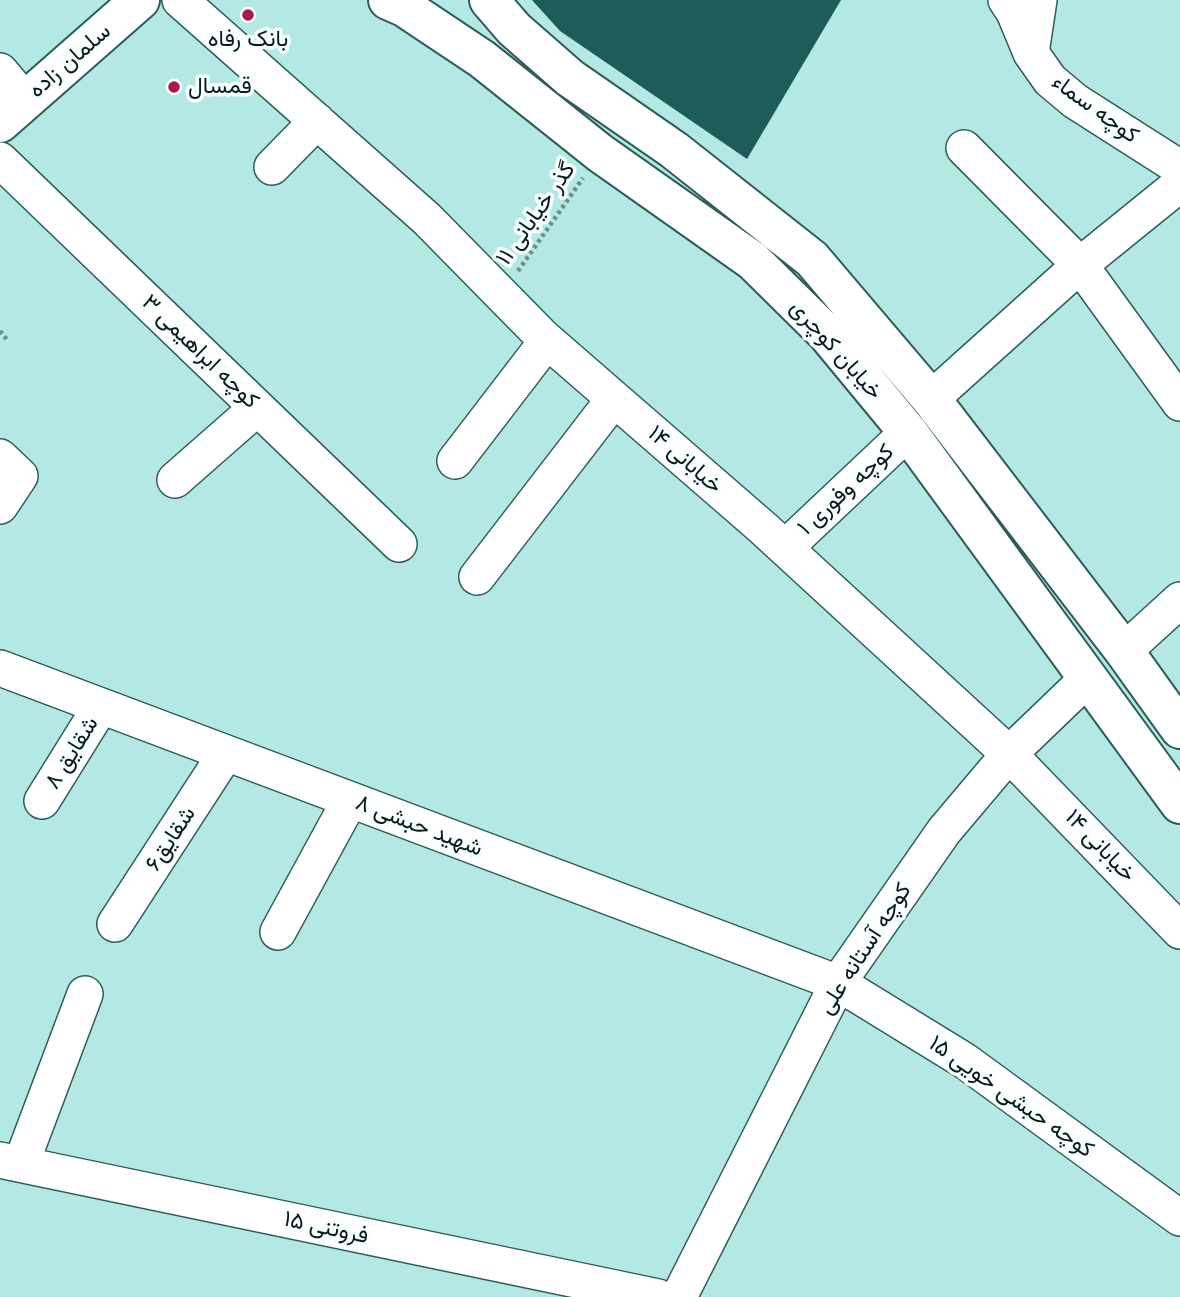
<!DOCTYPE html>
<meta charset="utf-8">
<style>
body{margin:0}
canvas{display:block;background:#b4e8e4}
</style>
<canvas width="1180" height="1297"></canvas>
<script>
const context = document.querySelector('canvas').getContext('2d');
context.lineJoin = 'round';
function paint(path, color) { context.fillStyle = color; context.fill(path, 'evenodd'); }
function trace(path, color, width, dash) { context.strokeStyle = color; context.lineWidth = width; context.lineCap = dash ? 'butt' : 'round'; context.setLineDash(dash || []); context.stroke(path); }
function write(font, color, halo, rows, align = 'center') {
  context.font = font + ' "Fira Sans",Vazirmatn,sans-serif'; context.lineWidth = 7; context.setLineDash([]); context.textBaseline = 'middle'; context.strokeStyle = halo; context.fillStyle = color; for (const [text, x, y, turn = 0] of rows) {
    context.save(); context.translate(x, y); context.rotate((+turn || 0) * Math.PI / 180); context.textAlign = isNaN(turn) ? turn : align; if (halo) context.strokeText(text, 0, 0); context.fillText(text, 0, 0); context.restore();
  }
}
const building = new Path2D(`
 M532 0H841L747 159 560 31Z`);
const path = new Path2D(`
 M518 271 583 178
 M0 331 8 341`);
const minor = new Path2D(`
 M180 0 427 219 543 337 763 528 1009 754 1180 931
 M1006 0 1014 12 1031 53 1050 80 1075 101 1180 168
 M1031 53 1039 0
 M0 71 25 101
 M964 148 1080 265 1180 403
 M0 160 399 544
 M272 167 317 121
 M931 399 1080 265 1180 184
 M0 457 20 476 0 506
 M455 461 547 341
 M175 480 257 408
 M785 548 908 432
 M477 577 614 399
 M1124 651 1180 600
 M0 668 838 983 965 1061 1180 1218
 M42 801 101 706
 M115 924 226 753
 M278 932 350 800
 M0 1160 658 1297
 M21 1164 85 994
 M679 1297 838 983 944 831 1009 754 1088 678`);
const major = new Path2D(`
 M388 0 404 7 482 59 600 153 753 261 827 334 908 432 1180 804
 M489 0 514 29 570 78 674 150 812 259 931 399 1124 651 1180 729
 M0 123 140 0`);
const markers = [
 [248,15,7,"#ac1948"],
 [174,87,7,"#ac1948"]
];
const poiNames = [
 ["بانک رفاه",248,40],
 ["قمسال",188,87,"left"]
];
const streetNames = [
 ["سلمان زاده",70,61,-41],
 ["کوچه سماء",1095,109,36],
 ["گذر خیابانی ۱۱",536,214,-55],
 ["خیابان کوچری",836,350,48],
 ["کوچه ابراهیمی ۳",200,352,44],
 ["خیابانی ۱۴",685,460,41],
 ["کوچه وفوری ۱",846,490,-43],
 ["شقایق ۸",72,753,-58],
 ["شهید حبشی ۸",419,826,21],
 ["شقایق۶",171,839,-57],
 ["خیابانی ۱۴",1100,846,46],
 ["کوچه آستانه علی",865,949,-57],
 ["کوچه حبشی خویی ۱۵",1011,1097,35],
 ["فروتنی ۱۵",326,1228,12]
];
paint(building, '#1e5c59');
trace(minor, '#2d5d5a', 38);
trace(major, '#2d5d5a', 42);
trace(path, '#69908d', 4.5, [3.5, 3.5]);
trace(minor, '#fff', 35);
trace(major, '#fff', 38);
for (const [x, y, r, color] of markers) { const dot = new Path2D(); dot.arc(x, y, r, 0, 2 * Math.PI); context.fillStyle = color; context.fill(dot); trace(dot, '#f9fefe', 2.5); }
write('23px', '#071b1a', '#f9fefe', poiNames);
write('23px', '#071b1a', '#f9fefe', streetNames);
</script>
